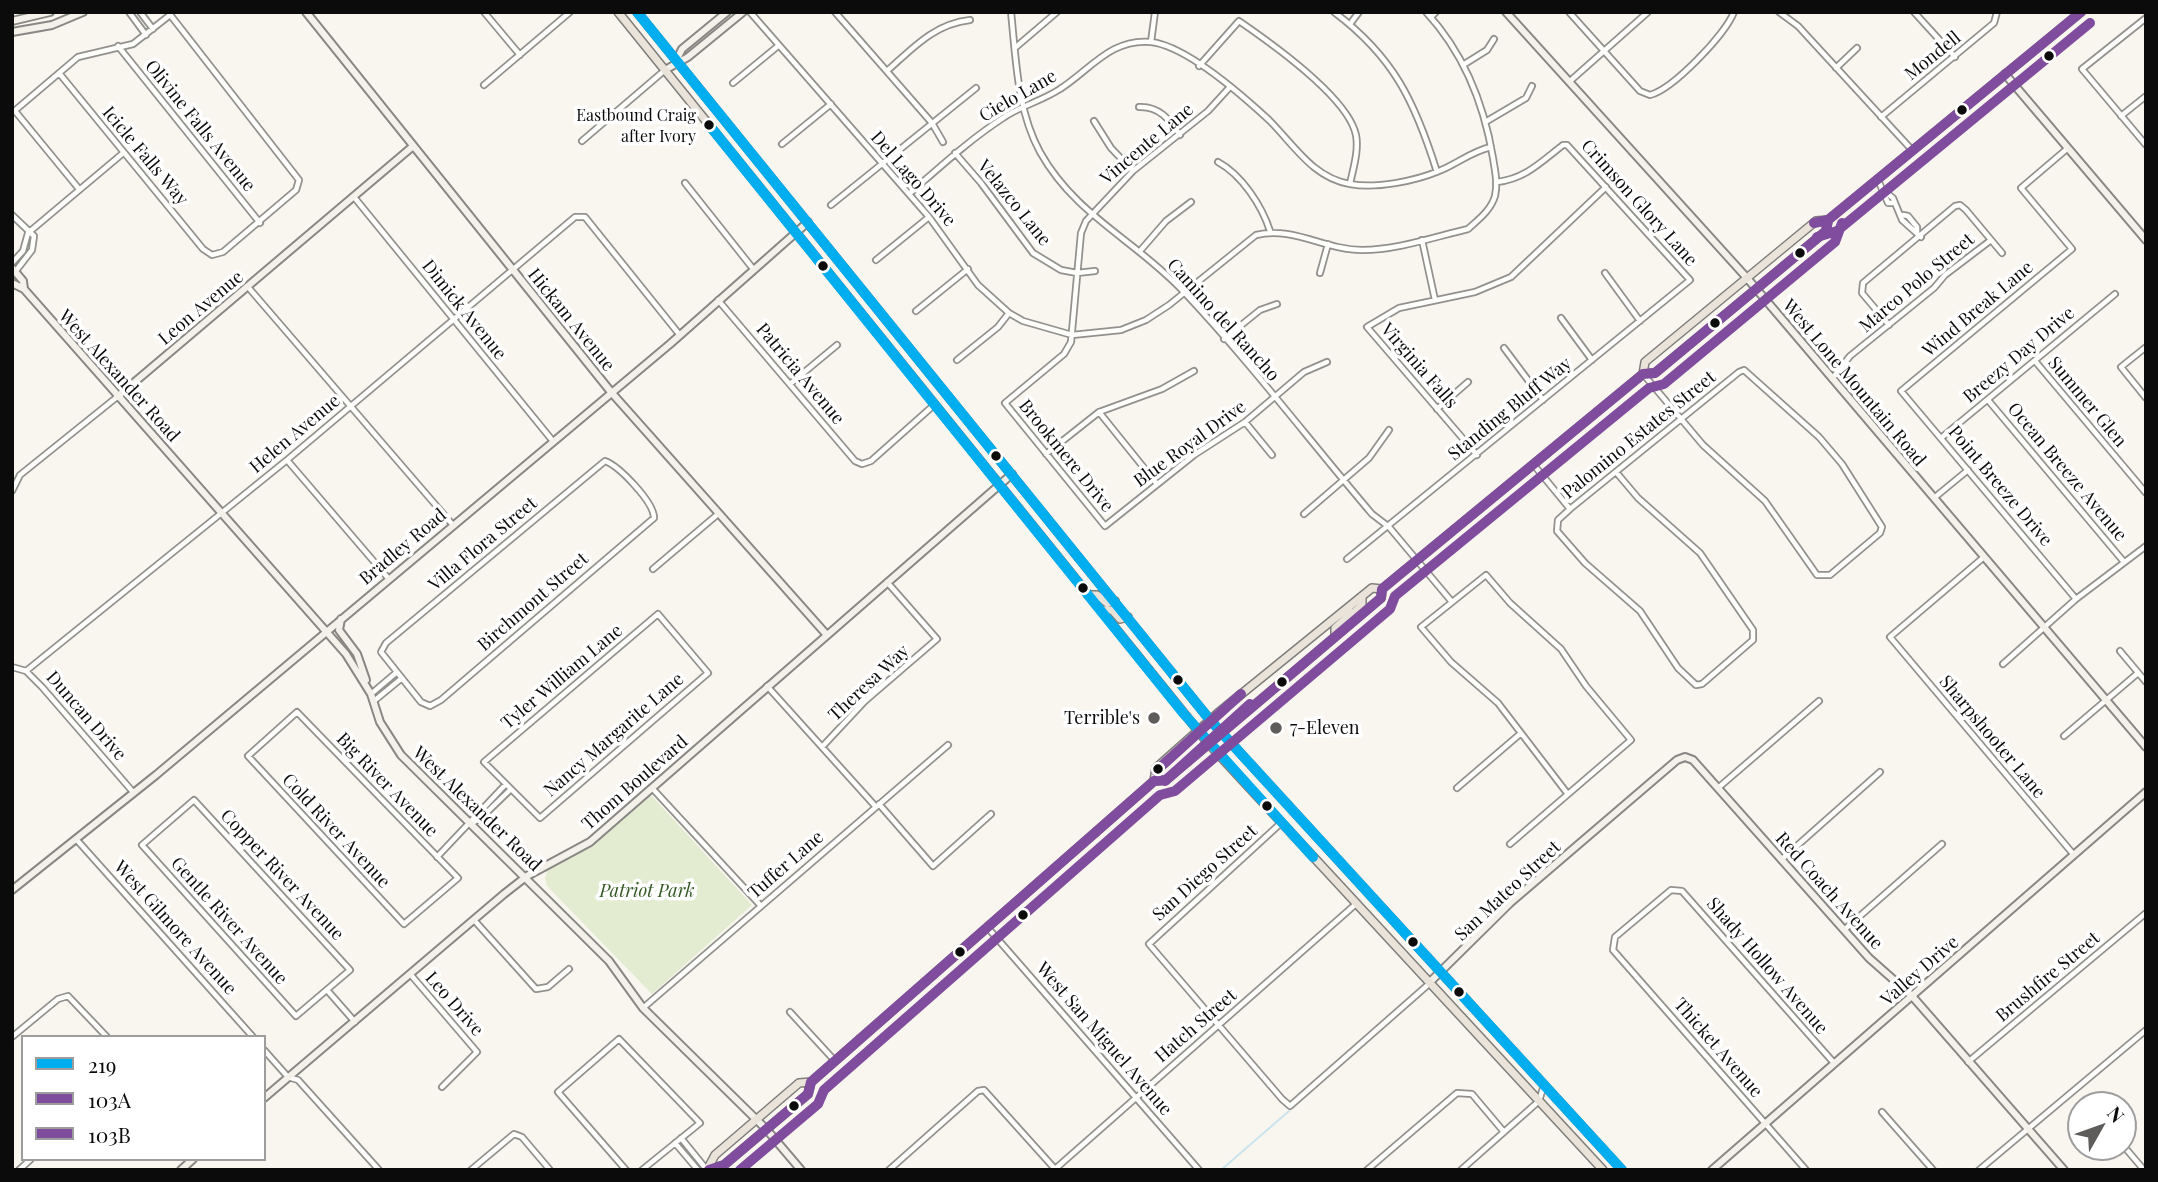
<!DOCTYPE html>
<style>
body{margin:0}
#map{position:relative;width:2158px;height:1182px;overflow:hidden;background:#f8f6ef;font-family:"Playfair Display",serif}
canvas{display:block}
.frame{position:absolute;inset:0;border:14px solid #0b0b0b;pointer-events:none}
.legend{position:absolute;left:21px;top:1035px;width:245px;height:126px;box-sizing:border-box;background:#fff;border:2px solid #9d9d9d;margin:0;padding:9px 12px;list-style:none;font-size:21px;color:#0b0b0b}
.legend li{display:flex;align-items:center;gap:14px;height:35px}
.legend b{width:35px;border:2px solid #9d9d9d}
.north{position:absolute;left:2067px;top:1091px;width:70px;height:70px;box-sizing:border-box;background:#fff;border:2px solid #9d9d9d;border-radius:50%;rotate:50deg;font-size:19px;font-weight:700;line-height:28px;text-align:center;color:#0b0b0b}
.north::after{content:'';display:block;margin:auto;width:24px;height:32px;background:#5e5d5b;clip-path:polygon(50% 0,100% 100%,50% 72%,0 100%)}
</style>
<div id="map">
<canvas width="2158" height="1182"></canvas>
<div class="frame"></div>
<ul class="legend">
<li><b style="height:9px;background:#00adef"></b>219</li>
<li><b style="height:9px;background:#804c9e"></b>103A</li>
<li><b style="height:9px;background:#804c9e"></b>103B</li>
</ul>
<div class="north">N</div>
</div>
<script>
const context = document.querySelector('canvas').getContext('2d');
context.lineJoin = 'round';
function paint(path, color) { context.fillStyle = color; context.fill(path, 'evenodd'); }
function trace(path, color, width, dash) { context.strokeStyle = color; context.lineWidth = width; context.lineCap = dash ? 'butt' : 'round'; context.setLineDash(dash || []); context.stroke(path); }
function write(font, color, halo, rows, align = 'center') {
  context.font = font + ' "Playfair Display",serif'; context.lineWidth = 7; context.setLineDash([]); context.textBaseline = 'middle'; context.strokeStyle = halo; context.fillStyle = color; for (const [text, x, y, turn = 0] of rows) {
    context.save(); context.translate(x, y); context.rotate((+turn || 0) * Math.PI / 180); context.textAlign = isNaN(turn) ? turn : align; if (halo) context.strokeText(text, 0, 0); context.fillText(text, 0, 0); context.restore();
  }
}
const green = new Path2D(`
 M650 794 752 905 652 994 547 886 545 878 548 869 593 844Z`);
const stream = new Path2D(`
 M1221 1170 1289 1111`);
const street = new Path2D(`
 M129 12 146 35
 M140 12 153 29
 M484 12 520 55
 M750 12 929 217 978 285 1009 313 1023 321 1072 335 1121 330 1146 320 1169 305 1256 235C1293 226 1325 250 1362 250 1397 250 1434 237 1468 229 1479 219 1491 210 1495 196 1498 183 1495 171 1493 158 1484 104 1464 53 1426 12
 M835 12 932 123 943 142
 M1011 12C1016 59 1017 110 1040 152 1075 215 1135 240 1183 291 1250 362 1309 440 1372 514L1389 527 1452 602
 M1334 12C1394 57 1415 102 1437 172
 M1569 12 1640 91 1650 95C1673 89 1725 35 1734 12
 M1779 12 1798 26 1912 150
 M1914 12 1955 57
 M1431 17 1436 12
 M2146 18 2082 69 2146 145
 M1350 24 1359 12
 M1151 42 1155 12
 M118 46 260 223
 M1016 47 1057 12
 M1463 65 1487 50 1494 39
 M1199 66 1239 21C1271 43 1348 97 1356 135 1359 151 1353 169 1350 184
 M1836 68 1857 48
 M887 71C913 48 934 24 970 20
 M59 73 203 249 212 255 223 252 296 190 299 180 168 12
 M1569 82 1648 12
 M733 83 778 46
 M484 85 570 12
 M1229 88 1208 111 1133 171 1086 221 1081 233 1071 342 1064 354 1005 403 1105 526 1194 455 1245 422 1304 372 1327 362
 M1139 107C1159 106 1169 119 1180 135
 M15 111 79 189
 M12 113 78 57 133 44 170 15
 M2121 116 2146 96
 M1881 117 1994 23 1997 12
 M1094 121 1111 148 1133 171
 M1487 121 1526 98 1532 86
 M582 141 665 70
 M782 144 831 104
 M2068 148 2021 188 2072 249 1901 391 2076 599
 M955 153 981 183 1033 253 1061 270 1077 273 1095 271
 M1218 162C1242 175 1262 206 1270 231
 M1878 180 1888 203H1893
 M685 183 754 270
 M1883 190 1893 198 1902 220 1921 237
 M909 194C939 168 969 140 1003 118 1020 106 1042 101 1060 89 1090 70 1111 38 1151 42 1186 46 1243 96 1269 120 1294 145 1313 178 1350 184 1376 189 1415 181 1439 171 1457 164 1472 151 1491 147
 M354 197 552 440
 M831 205 976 88
 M12 215 34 236 32 250 15 272
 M1903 215 1908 216 1917 227V232
 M1422 240 1435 300
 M1140 251 1166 221 1191 202
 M876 260 929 217
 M12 263 23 251 28 233 122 154
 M1320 273 1328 244
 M1605 273 1640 321
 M248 287 452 524
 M718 300 855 461 862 464 871 461 934 405
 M916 311 968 269
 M1561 318 1592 360
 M1889 325 1862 293 1863 283 1955 206 1960 205 1966 210 2002 253
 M1224 339 1260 310 1277 304
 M2146 347 2121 367 2146 398
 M1504 348 1543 400
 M957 360 998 327 1009 313
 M2035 361 2146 493
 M1832 379 1850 356 1934 288 1945 275 1991 240
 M790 384 837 345
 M1988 400 2124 562
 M1437 409 1468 382
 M1099 412 1157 484
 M1245 422 1272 455
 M1941 438 2115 294
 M1046 454 1099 412 1162 389 1194 371
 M1477 455 1367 327 1399 308 1475 292 1511 277 1606 187
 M287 460 388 578
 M605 461C619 466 654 502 654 518L441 700 430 706 421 702 381 652 386 643Z
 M1533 464 1570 509
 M1616 472 1638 498 1700 553 1753 630V640L1702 684 1696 685 1678 668 1640 611 1585 563 1557 531 1558 520 1570 509 1739 372 1744 370 1819 437 1842 464 1882 527 1880 533 1830 575H1817L1765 501 1703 445 1644 375
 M12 491 20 475 117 397
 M1934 498 1968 470
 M1304 514 1369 458 1389 430
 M1984 557 1890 637 2074 855
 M1347 559 1690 280 1567 145H1563C1541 162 1525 179 1497 182
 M653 569 718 514
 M658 614 708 673 540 818 484 762Z
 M2120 651 2146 682
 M2003 664 2076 599 2146 546
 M12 667 26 671 42 687 133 792
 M26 671 287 460 575 217H585L679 334
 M767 686 876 807
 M371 694 397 672
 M374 701 402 678
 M297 712 458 878 404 924 248 756Z
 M2064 736 2138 673
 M822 747 865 701 937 639 887 582
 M652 788 761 906
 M1457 788 1520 734
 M1718 788 1819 701
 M194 800 350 970 296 1016 142 845Z
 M879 804 933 866 991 814
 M472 823 481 818 511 789
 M1281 823 1149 944 1282 1099 1290 1106 1430 983
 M76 839 253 1037
 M1510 844 1631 740 1586 686 1561 649 1510 603 1486 575 1421 627 1451 662 1498 703 1567 793
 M437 857 506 784
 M1781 860 1880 772
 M474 920 536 989 548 987 569 969
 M988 928 1199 1170
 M1844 930 1942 844
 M411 975 477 1052 442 1087
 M327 990 355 1022
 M643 1008 948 745
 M790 1012 835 1061
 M12 1037 58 999 68 996 107 1037
 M264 1050 288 1077 298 1080 379 1170
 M1968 1062 2146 913
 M1882 1112 1933 1170
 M681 1138 707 1170
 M675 1143 698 1170
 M2127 1150 2144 1170
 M19 1170 31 1159
 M471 1170 514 1134 522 1137 550 1170
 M626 1170 558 1092 619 1039 700 1123 642 1170
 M889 1170 978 1091 984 1090 1055 1169
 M1054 1170 1357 903
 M1367 1170 1457 1093 1472 1094 1504 1132
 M1461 1170 1539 1101 1544 1085
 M1806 1170 1613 950 1615 937 1671 890 1682 891 1834 1063
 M1979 1170 2146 1030`);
const secondary = new Path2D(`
 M306 12 611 392 826 634
 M1506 12 1747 278 2146 747
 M12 21 50 12
 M12 32 52 25 83 12
 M676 61 682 49 727 12
 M665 70 688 57 743 12
 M2005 74 2146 240
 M12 268 23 281 24 289 346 654 371 694 380 722 401 755 609 961 643 1008 767 1130 801 1170
 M12 283 24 289
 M117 397 412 147
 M341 619 339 630 357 654 366 680
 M12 890 156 775 670 344 808 222
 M1430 982 1510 903 1677 760 1685 757 1693 760 1869 958 1912 996 2064 1170
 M264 1098 504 894 527 876 590 842 1012 474
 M181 1170 193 1159
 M1712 1170 2146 792`);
const primary = new Path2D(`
 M618 12 1208 743 1603 1170
 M637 12 1210 720 1622 1170
 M1643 374 1645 362 1816 221 1828 220 2081 12
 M1088 595H1097L1107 603 1115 601
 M1101 610H1112L1120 619 1128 617
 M1349 622 1352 614 1362 605V596
 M1335 636V628L1346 618 1349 607
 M1154 781 1156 768 1218 713 1372 588 1382 589
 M707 1170 715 1155 799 1083 811 1082
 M708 1170 724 1165 808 1094 811 1082 1154 781 1166 780 1381 598 1382 589 1643 374 1655 373 1826 231 1828 220`);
const bus1 = new Path2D(`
 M637 12 1210 720 1622 1170
 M709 125 1184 714 1313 857`);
const bus2 = new Path2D(`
 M1814 223 1828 220 2081 12
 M1156 771 1241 694
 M709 1170 724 1165 808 1094 811 1082 1154 781 1166 780 1381 598 1382 589 1643 374 1655 373 1826 231 1828 220`);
const bus3 = new Path2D(`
 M1817 237 1837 231 2090 23
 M1165 781 1250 704
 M740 1170 818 1104 824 1090 1160 795 1175 791 1390 609 1395 596 1649 388 1664 384 1835 242 1842 223`);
const markers = [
 [2049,56,6,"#0b0b0b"],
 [1962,110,6,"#0b0b0b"],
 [709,125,6,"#0b0b0b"],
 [1800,253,6,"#0b0b0b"],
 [823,266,6,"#0b0b0b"],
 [1715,323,6,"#0b0b0b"],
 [996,456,6,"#0b0b0b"],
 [1083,588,6,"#0b0b0b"],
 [1178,680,6,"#0b0b0b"],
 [1282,682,6,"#0b0b0b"],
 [1154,718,7,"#5e5d5b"],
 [1276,728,7,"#5e5d5b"],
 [1158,769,6,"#0b0b0b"],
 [1267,806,6,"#0b0b0b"],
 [1023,915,6,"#0b0b0b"],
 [1413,942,6,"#0b0b0b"],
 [960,952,6,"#0b0b0b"],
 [1459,992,6,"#0b0b0b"],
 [794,1106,6,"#0b0b0b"]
];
const busNames = [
 ["Eastbound Craig",696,116],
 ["after Ivory",696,137]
];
const streetNames = [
 ["Mondell",1933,56,-39],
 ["Cielo Lane",1018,96,-30],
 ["Olivine Falls Avenue",200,126,51],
 ["Vincente Lane",1147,144,-40],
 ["Icicle Falls Way",145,156,50],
 ["Del Lago Drive",913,179,49],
 ["Velazco Lane",1014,203,51],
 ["Crimson Glory Lane",1639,203,48],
 ["Marco Polo Street",1917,283,-40],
 ["Leon Avenue",201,308,-40],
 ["Wind Break Lane",1978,309,-40],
 ["Dimick Avenue",464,310,51],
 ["Hickam Avenue",571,320,51],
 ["Camino del Rancho",1223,320,48],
 ["Breezy Day Drive",2019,355,-40],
 ["Virginia Falls",1419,366,49],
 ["Patricia Avenue",800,374,50],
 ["West Alexander Road",119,376,48],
 ["West Lone Mountain Road",1854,383,50],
 ["Summer Glen",2087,402,50],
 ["Standing Bluff Way",1510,409,-39],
 ["Helen Avenue",295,434,-40],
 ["Palomino Estates Street",1639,435,-39],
 ["Blue Royal Drive",1190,444,-36],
 ["Brookmere Drive",1066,456,51],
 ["Ocean Breeze Avenue",2067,472,50],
 ["Point Breeze Drive",2000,486,50],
 ["Villa Flora Street",483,544,-40],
 ["Bradley Road",403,547,-40],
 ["Birchmont Street",533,602,-41],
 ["Tyler William Lane",562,677,-40],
 ["Theresa Way",869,683,-43],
 ["Duncan Drive",86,716,49],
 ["Nancy Margarite Lane",614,735,-41],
 ["Sharpshooter Lane",1992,737,50],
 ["Thom Boulevard",635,783,-41],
 ["Big River Avenue",387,785,46],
 ["West Alexander Road",477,809,44],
 ["Cold River Avenue",336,831,47],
 ["Tuffer Lane",786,865,-41],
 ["San Diego Street",1205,873,-42],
 ["Copper River Avenue",282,875,47],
 ["San Mateo Street",1508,891,-43],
 ["Red Coach Avenue",1829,891,48],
 ["Gentle River Avenue",229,921,48],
 ["West Gilmore Avenue",175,928,48],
 ["Shady Hollow Avenue",1767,966,49],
 ["Valley Drive",1920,971,-41],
 ["Brushfire Street",2048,977,-40],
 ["Leo Drive",454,1004,49],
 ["Hatch Street",1196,1026,-41],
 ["West San Miguel Avenue",1104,1039,49],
 ["Thicket Avenue",1718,1048,49]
];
const poiNames = [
 ["Terrible's",1140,718],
 ["7-Eleven",1290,728,"left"]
];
const parkNames = [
 ["Patriot Park",647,891]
];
paint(green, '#e3ebd1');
trace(stream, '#cae4ee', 2);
trace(street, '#92918e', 8);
trace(secondary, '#888784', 10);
trace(primary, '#7f7e7b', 10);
trace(street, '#fefefd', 4.5);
trace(secondary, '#f3f1e9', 6);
trace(primary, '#e9e3d9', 7);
trace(bus1, '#00adef', 10);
trace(bus2, '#804c9e', 10);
trace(bus3, '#804c9e', 10);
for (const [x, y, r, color] of markers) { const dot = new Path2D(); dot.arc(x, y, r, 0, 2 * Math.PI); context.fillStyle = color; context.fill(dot); trace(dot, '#fff', 2.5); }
write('16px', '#0b0b0b', '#fff', busNames, 'right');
write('18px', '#0b0b0b', '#fff', streetNames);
write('18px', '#0b0b0b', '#fff', poiNames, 'right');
write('italic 18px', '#345924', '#fff', parkNames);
</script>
